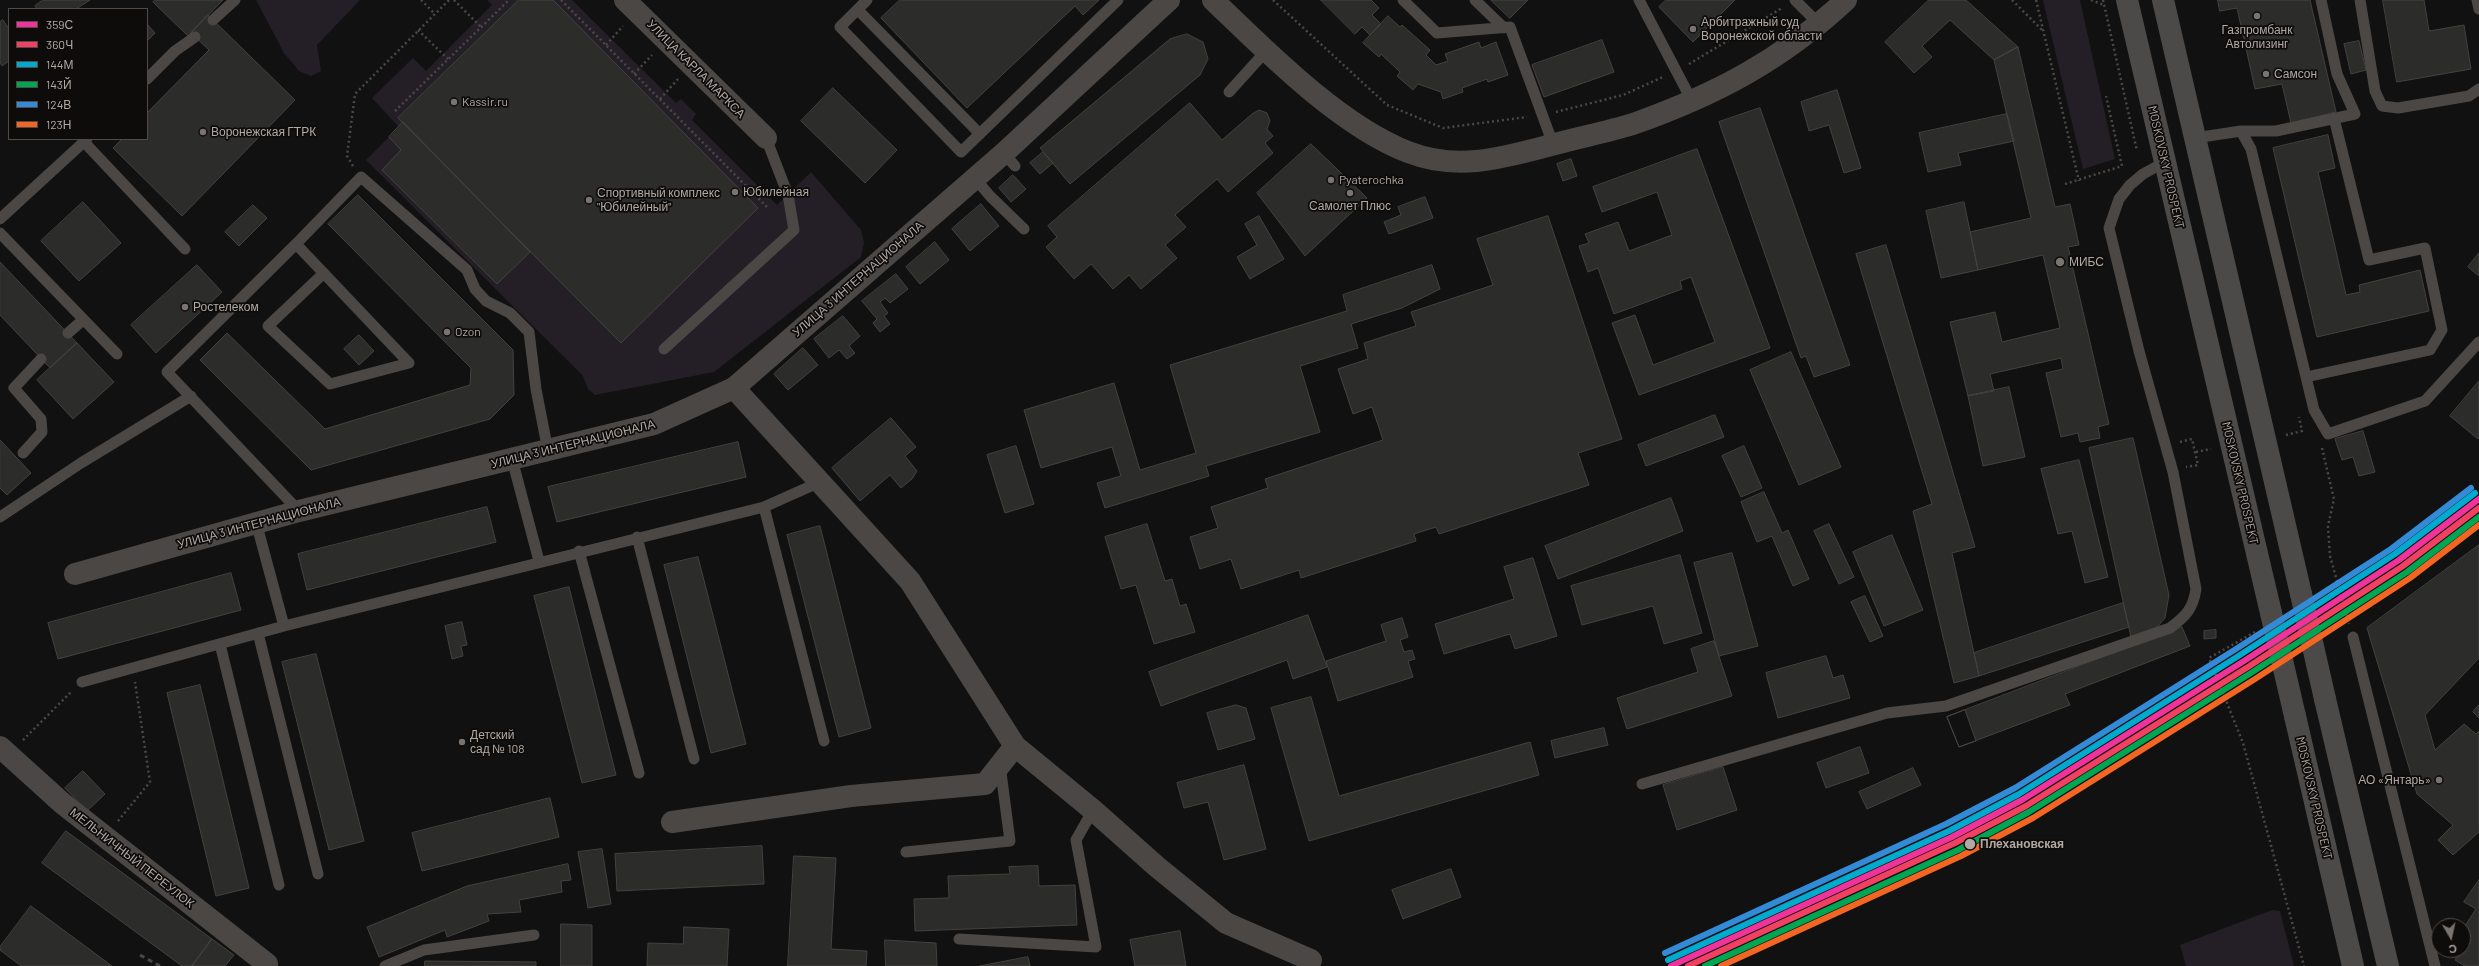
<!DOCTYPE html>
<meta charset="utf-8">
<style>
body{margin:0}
#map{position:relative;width:2479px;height:966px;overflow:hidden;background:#111;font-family:Barlow,sans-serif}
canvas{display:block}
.legend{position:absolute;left:8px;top:8px;width:140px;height:132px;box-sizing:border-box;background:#0d0c0b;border:1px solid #4f4b48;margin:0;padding:5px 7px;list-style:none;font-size:12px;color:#b1a9a3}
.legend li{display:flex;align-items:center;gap:8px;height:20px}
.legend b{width:20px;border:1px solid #4f4b48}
.north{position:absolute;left:2431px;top:918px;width:40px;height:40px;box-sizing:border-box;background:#0d0c0b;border:1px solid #4f4b48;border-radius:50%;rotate:171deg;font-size:11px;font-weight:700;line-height:16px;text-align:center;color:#b1a9a3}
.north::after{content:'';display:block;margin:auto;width:14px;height:18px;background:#797470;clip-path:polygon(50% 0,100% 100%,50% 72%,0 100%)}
</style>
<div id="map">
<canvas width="2479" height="966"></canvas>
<ul class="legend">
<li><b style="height:5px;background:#ef339a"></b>359С</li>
<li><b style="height:5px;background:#f24062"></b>360Ч</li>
<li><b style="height:5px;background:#00a9ce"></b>144М</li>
<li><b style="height:5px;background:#00a651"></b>143Й</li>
<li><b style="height:5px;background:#338bd7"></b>124В</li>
<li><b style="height:5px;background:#f26522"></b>123Н</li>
</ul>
<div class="north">С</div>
</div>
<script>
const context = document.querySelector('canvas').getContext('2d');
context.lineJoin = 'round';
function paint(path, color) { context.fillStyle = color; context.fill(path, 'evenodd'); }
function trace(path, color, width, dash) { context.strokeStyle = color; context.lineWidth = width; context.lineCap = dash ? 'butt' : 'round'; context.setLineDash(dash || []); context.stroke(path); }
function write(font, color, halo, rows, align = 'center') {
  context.font = font + ' Barlow,sans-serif'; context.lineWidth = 3.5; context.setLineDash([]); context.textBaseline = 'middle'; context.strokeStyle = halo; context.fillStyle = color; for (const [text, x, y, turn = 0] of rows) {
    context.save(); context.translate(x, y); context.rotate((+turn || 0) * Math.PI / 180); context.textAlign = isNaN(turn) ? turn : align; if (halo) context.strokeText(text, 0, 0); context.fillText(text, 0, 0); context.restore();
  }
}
const green = new Path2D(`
 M256 0H360L317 45 321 71 311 76 299 71 284 53Z
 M487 0H572L676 103 681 99 696 114 692 120 777 205 811 172 861 230 864 243 861 257 714 372 595 395 588 389 583 376 366 160 399 127 372 98 413 58 426 71 492 5Z
 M2043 0H2080L2115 159 2083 169Z
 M2272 910 2280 911 2294 966H2186L2180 945Z`);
const building = new Path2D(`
 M43 0H90L76 9H37L35 6Z
 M155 0H223L188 36 153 2Z
 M519 0H553L758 208 621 343 398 118Z
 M900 0H1099L1083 15 1075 6 967 108 881 18Z
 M1321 0H1371L1379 8 1372 15 1381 24 1370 35 1362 27 1355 34Z
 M1491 0H1528L1510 18Z
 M1666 0H1735L1693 42 1659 7Z
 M1929 0H1966L2018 47 1994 60 1950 20 1922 46 1932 57 1914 73 1885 42Z
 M2218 0H2310L2336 112 2291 123 2282 84 2255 89 2237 8 2220 11Z
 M2383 0H2424L2429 31 2464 25 2471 69 2397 82Z
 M208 15 295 100 182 216 113 148 122 139H147V113L209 50 191 33Z
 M1388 16 1400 27 1402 25 1430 50 1426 55 1436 65 1448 61 1445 54 1479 42 1481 48 1496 42 1508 75 1488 82 1487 79 1462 88 1463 92 1443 99 1441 92 1418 84 1413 90 1397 76 1400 72 1381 54 1379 57 1363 43Z
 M3 20 9 29V61L2 66 0 62V22Z
 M147 24 155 33 147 41Z
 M1187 34 1203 42 1208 59 1200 75 1070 184 1040 148 1170 39Z
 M1602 40 1614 72 1544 97 1532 65Z
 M2359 41 2366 70 2351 74 2344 44Z
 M2018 47 2055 207 2070 204 2079 245 2068 247 2109 424 2098 427 2100 438 2080 442 2078 433 2061 437 2046 373 2063 369 2061 358 1990 374 1994 391 1968 396 1950 322 1995 312 2002 342 2060 328 2043 255 1978 270 1970 232 2031 218 1994 60Z
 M833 88 897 150 865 183 801 121Z
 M1837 90 1861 168 1844 173 1829 125 1809 131 1801 102Z
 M1190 103 1222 140 1252 114 1259 110 1267 113 1270 121 1267 129 1273 136 1265 143 1273 153 1228 192 1217 179 1175 215 1186 227 1165 245 1177 258 1141 289 1129 275 1113 289 1091 264 1074 279 1046 247 1057 237 1048 226Z
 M1760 108 1850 365 1814 377 1806 356 1801 358 1719 122Z
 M2007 114 2014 141 1958 153 1961 165 1928 172 1919 133Z
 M403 122 530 252 497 284 382 170 401 150 389 137Z
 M2328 135 2335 168 2318 172 2346 295 2360 292 2359 285 2420 270 2429 311 2317 337 2273 148Z
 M1311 144 1367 198 1305 256 1257 193Z
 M1697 149 1770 348 1639 395 1612 323 1635 315 1653 365 1715 342 1691 277 1680 281 1682 289 1614 314 1598 268 1588 272 1579 246 1589 243 1585 234 1618 222 1629 251 1672 235 1657 192 1602 212 1593 187Z
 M1043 152 1053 163 1040 174 1030 163Z
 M1571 159 1577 176 1563 181 1557 164Z
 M1013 175 1026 189 1011 202 999 188Z
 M358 195 513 350 514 395 490 419 311 470 200 360 227 333 325 429 470 385 471 368 328 224Z
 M1425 197 1433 218 1389 234 1384 222 1401 215 1398 207Z
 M83 202 121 243 79 281 41 241Z
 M1964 202 1978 270 1941 278 1926 211Z
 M981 204 999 226 970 251 952 229Z
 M253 205 267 218 239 246 225 232Z
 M1259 216 1284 259 1250 279 1237 257 1257 245 1245 224Z
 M1548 216 1622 439 1578 453 1589 485 1439 534 1436 527 1414 534 1416 541 1301 578 1299 570 1241 589 1231 559 1200 569 1190 537 1218 528 1211 507 1268 488 1265 479 1383 440 1372 407 1353 414 1338 369 1368 359 1364 343 1416 326 1411 312 1493 285 1477 239Z
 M935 242 949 260 920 284 906 267Z
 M1886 245 1975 547 1952 553 1979 676 1954 683 1913 511 1932 504 1856 254Z
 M2479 253V276L2468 267Z
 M0 262 77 343 50 368 0 315Z
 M197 265 222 292 156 353 131 325Z
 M1432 265 1440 289 1402 308 1351 324 1358 348 1300 366 1320 432 1206 466 1209 476 1105 508 1097 483 1121 476 1112 447 1041 468 1024 410 1114 383 1140 470 1196 453 1170 365 1347 311 1343 295Z
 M896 274 908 289 890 303 885 298 880 302 888 313 884 316 890 324 880 332 873 323 877 319 862 301Z
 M843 316 860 336 849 346 855 353 847 359 839 350 829 358 814 339Z
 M359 335 374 351 359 365 344 349Z
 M77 343 114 382 73 419 37 380Z
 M803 348 818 365 788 390 774 374Z
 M1791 352 1841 467 1799 485 1750 370Z
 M2479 381V438L2478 439 2450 416Z
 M2009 387 2025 457 1983 466 1968 396Z
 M1715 415 1724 437 1646 466 1638 445Z
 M891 418 916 447 905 456 917 471 912 479 901 488 890 475 860 501 832 468Z
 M2363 431 2375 472 2359 476 2353 457 2342 460 2335 439Z
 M2133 438 2169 595 2165 618 2158 626 2145 634 2131 637 2089 448Z
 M0 440 31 473 7 495 0 488Z
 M738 442 746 477 557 522 548 487Z
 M1016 446 1034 504 1005 513 987 455Z
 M1744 446 1762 488 1741 497 1722 456Z
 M2079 460 2108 577 2085 583 2072 531 2058 534 2041 469Z
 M1764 492 1782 533 1788 530 1809 579 1793 586 1772 536 1757 542 1741 502Z
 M1671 498 1683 531 1558 579 1545 546Z
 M487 507 496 542 307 590 298 554Z
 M1147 524 1165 581 1172 579 1180 606 1186 604 1195 632 1154 644 1136 585 1121 589 1105 537Z
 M1829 524 1854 577 1839 584 1814 531Z
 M820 526 871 728 839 737 787 535Z
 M1892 535 1923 610 1884 626 1853 552Z
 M2479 545V658L2425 715 2435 750 2464 724 2476 734 2479 731V832L2453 855 2438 840 2453 825 2417 794 2367 628Z
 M1732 553 1758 646 1719 656 1694 563Z
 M1680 555 1702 633 1664 644 1653 606 1582 625 1571 586Z
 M698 557 746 744 711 753 664 565Z
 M1533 558 1557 636 1515 649 1510 634 1444 654 1435 624 1514 599 1504 567Z
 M231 573 241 610 58 659 48 623Z
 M569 587 616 775 582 783 534 596Z
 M1865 596 1883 636 1870 642 1851 602Z
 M2123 603 2129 627 1979 676 1974 653Z
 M1308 615 1327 667 1293 679 1287 660 1161 706 1149 672Z
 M1402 618 1408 637 1400 640 1404 652 1412 650 1415 659 1408 661 1413 677 1338 701 1326 661 1386 641 1381 625Z
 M462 622 467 645 461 646 463 656 452 659 445 626Z
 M2182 627 2190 646 2065 694 2070 705 1959 747 1947 717Z
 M2216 630V638L2204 639V631Z
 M1714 641 1732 696 1627 729 1617 698 1698 672 1691 649Z
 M316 654 364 841 329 850 282 662Z
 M1826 656 1833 678 1843 675 1850 698 1778 718 1766 673Z
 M200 685 249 888 216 896 167 693Z
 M1311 697 1339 796 1530 742 1539 775 1309 841 1271 708Z
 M1236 705 1246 708 1255 739 1218 750 1207 713Z
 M2479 705V718L2473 712Z
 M1965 710 1976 741 1959 747 1947 717Z
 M1604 728 1608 745 1555 758 1551 741Z
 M1860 747 1869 773 1826 788 1817 763Z
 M1244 765 1266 849 1224 860 1208 802 1184 808 1177 783Z
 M1723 767 1737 810 1677 830 1663 785Z
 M1913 768 1921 785 1867 809 1859 792Z
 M83 771 105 794 87 811 65 788Z
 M550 798 559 837 422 871 412 833Z
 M66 831 212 939 192 966H182L42 863Z
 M762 846 764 884 617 891 615 854Z
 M602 849 611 904 588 908 578 852Z
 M794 856 836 858 831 949 867 951 866 966H788Z
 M568 864 571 880 561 881 562 892 519 900 521 912 487 914 489 921 447 937 445 930 379 957 367 927 467 886Z
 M1038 866 1039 886 1075 885 1077 925 915 931 914 899 949 898 948 876 1010 874 1009 867Z
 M1451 869 1461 897 1403 919 1392 890Z
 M2479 880V966H2465L2455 960 2471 936 2463 929 2476 909 2464 902Z
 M31 906 112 966H21L0 950V947Z
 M561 924 592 925V966H561Z
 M684 927 729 929 727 966H647L648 943 683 944Z
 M1180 931 1186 966H1135L1130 940Z
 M212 939 234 955 225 966H192Z
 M885 940 936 943 937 966H886Z
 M1028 957 1030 966H980Z
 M425 961 536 962V966H425Z`);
const path = new Path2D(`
 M421 0 435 14
 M454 0 481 27
 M561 0 769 209
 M1273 0 1387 105 1443 128 1527 117
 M2012 0 2043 31
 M2036 0 2079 181
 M2091 0 2104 5
 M2103 0 2137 151
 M418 30 448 59
 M606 45 623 26
 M1689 64 1782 8
 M634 74 652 55
 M660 99 678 79
 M395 111 509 0
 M1556 112 1623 95 1663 77
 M353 166 347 156 355 94 449 0
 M2065 184 2122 166 2106 96
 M2286 435 2302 431 2299 417
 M2180 442 2192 439 2198 465 2186 467
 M2322 448 2334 499 2328 526 2330 556 2349 624
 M2196 452 2211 449
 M2322 594 2338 585
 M2255 632 2209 658 2243 743 2304 966
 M23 740 72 691
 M118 821 150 782 135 682`);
const service = new Path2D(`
 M867 0 840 27 961 152 1118 0
 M1403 0 1437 33 1510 27 1553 144
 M1475 0 1504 28
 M1639 0 1692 101
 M1795 0 1819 24
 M2360 0 2375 91 2382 106 2398 108 2469 96 2479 89
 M2477 0 2479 9
 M858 10 980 134
 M213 20 235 0
 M147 79 175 51 195 37
 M1229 92 1267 50
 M2241 131 2251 149 2314 410 2328 434 2425 401 2479 342
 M2195 138 2241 131H2276L2355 114 2337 74 2321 0
 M84 142 185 249
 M1004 153 1015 166
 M974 177 990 196 1024 229
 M0 219 87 139
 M0 233 117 354
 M296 244 361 177 467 270 475 289 486 301 510 313 529 332 536 389 548 451
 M68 333 83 320
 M664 349 794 230 788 195 766 138
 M2306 377 2430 350 2442 330 2425 248 2369 260 2334 118
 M23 453 42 432 41 419 14 388 41 359
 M512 459 539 561
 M764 507 824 741
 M299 511 167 372 296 244 409 363 330 384 268 326 324 273
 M0 517 81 463 191 396
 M256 522 284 626
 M637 537 694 759
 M579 551 639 773
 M258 633 318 874
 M2353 637 2435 966
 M220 644 279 885
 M82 682 284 626 764 507 820 482
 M1642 784 1887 713 1946 706 2170 628C2186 616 2193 609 2196 589L2173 472 2139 351 2109 228 2119 199 2130 185 2143 174 2165 162
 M906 852 1010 841 1000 765
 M959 939 1096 947 1076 840 1093 810
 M385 966 424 950 534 935`);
const minor = new Path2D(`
 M625 0 766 138
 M734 388 910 581 1015 746 1093 810 1156 866 1226 923 1311 960
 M75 574 299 511 654 424 734 388 1004 153 1169 0
 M0 747 62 803 267 964
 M672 822 851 796 985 784 1015 746`);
const tertiary = new Path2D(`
 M1213 0C1266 51 1340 126 1408 152 1459 172 1505 157 1555 144 1581 137 1607 132 1633 124 1715 95 1782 60 1846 0`);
const primary = new Path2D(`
 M2127 0 2271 613
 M2163 0 2301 594
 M2325 699 2388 966
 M2295 716 2353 966`);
const rail = new Path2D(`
 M140 955 160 966`);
const primaryBridge = new Path2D(`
 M2301 594 2325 699
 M2271 613 2295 716`);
const rail1 = new Path2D(`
 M1671 966 1952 837 2022 800 2244 661 2399 560 2479 499`);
const rail2 = new Path2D(`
 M1688 966 1955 843 2026 806 2248 667 2403 566 2479 508`);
const rail3 = new Path2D(`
 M1668 960 1949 831 2019 794 2240 655 2395 554 2475 493`);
const rail4 = new Path2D(`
 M1705 966 1958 850 2029 812 2251 673 2407 572 2479 517`);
const rail5 = new Path2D(`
 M1665 953 1946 824 2015 788 2236 649 2391 549 2471 488`);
const rail6 = new Path2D(`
 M1721 966 1961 856 2033 818 2255 679 2410 578 2479 525`);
const markers = [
 [2257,16,4,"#797470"],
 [1693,29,4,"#797470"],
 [2266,74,4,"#797470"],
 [454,102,4,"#797470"],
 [203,132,4,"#797470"],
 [1331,180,4,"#797470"],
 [735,192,4,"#797470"],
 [1350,193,4,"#797470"],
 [589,200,4,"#797470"],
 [2060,262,5,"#797470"],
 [185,307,4,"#797470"],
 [447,332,4,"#797470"],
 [462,742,4,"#797470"],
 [2439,780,4,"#797470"],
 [1970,844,6,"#b1a9a3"]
];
const poiNames = [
 ["Арбитражный суд",1701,22],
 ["Воронежской области",1701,36],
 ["Газпромбанк",2257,30,"center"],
 ["Автолизинг",2257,44,"center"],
 ["Самсон",2274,74],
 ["Kassir.ru",462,102],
 ["Воронежская ГТРК",211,132],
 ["Pyaterochka",1339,180],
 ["Юбилейная",743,192],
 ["Спортивный комплекс",597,193],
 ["\"Юбилейный\"",597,207],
 ["Самолет Плюс",1350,206,"center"],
 ["МИБС",2069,262],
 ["Ростелеком",193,307],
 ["Ozon",455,332],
 ["Детский",470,735],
 ["сад № 108",470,749],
 ["АО «Янтарь»",2431,780,"right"]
];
const streetNames = [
 ["УЛИЦА КАРЛА МАРКСА",696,69,45],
 ["MOSKOVSKY PROSPEKT",2166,167,77],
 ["УЛИЦА 3 ИНТЕРНАЦИОНАЛА",858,279,-41],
 ["УЛИЦА 3 ИНТЕРНАЦИОНАЛА",573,444,-14],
 ["MOSKOVSKY PROSPEKT",2240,483,77],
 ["УЛИЦА 3 ИНТЕРНАЦИОНАЛА",259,523,-15],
 ["MOSKOVSKY PROSPEKT",2314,798,77],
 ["МЕЛЬНИЧНЫЙ ПЕРЕУЛОК",132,858,38]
];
const stopNames = [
 ["Плехановская",1980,844]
];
paint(green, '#241f26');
paint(building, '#2c2c2b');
trace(building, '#444241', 1);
trace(path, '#4b4847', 2.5, [2, 3]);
trace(service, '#4a4745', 11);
trace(minor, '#4a4745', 22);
trace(tertiary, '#4a4745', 22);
trace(primary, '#4b4a48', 22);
trace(rail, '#494846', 3, [5, 4]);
trace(primaryBridge, '#4b4a48', 22);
trace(rail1, '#ef339a', 6);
trace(rail2, '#f24062', 6);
trace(rail3, '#00a9ce', 6);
trace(rail4, '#00a651', 6);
trace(rail5, '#338bd7', 6);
trace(rail6, '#f26522', 6);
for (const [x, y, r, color] of markers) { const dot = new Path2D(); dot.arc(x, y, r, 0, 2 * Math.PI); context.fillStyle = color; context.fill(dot); trace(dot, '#0d0c0b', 1.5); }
write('12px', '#b1a9a3', '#0d0c0b', poiNames, 'left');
write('12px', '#b1a9a3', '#0d0c0b', streetNames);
write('bold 12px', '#b1a9a3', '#0d0c0b', stopNames, 'left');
</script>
